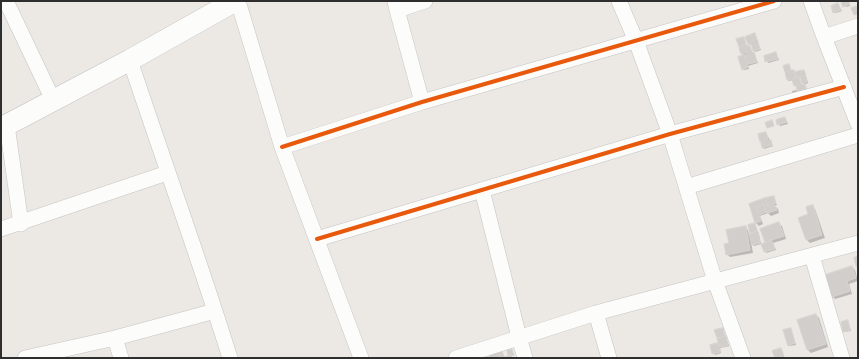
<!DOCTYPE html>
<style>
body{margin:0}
#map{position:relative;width:859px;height:359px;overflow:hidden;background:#ece8e4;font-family:Inter,sans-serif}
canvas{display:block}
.frame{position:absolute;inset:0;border:2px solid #2e2e2e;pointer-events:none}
</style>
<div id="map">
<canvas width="859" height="359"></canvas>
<div class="frame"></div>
</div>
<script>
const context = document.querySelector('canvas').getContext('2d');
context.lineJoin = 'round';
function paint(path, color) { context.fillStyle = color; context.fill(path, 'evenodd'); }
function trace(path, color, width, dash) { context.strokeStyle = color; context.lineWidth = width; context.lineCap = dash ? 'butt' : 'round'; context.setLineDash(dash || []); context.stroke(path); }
const shadow = new Path2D(`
 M842 1H848L850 6 846 7Z
 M838 4 842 11 836 13 834 12Z
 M756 36 758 42H757L761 50 755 52 752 44 750 45 749 43Z
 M743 38 747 46H749L750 47 753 54 755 55 758 63 748 66 749 69 744 70 739 57 744 56 742 54 740 49 741 48 740 47Z
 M776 53 779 60 768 63 765 56Z
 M789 65 792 72 795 73 803 71 805 72 808 83 804 85 801 77 799 78 795 74 797 79H799L800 80 802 86 806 87 808 93 801 95 797 91 798 95H793L792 91 796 90 800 93 797 86H795L793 80 789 81 788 80 784 67Z
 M785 118 788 124 780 126 777 120Z
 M766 133 773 146 764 149 761 141Z
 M773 197 777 205H774L778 209 779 213 771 216 768 213 760 216 763 224 759 226 756 223 750 204 764 200 768 203Z
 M812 206 815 209 825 238 810 243 807 240 809 215Z
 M754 224 759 234 761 244 754 246 751 242 753 253 730 257 727 254 730 244 745 227 748 230 749 235 753 234 751 232Z
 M779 224 782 226 786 239 773 243 776 250 766 253 763 245 767 243 765 242Z
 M852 267 855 270 858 281 849 284 852 294 835 299 832 296Z
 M816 315 819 318 828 347 811 353 808 350Z
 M848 321 851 331 845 332 844 331Z
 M723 329 729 346 720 348 721 353 715 355 711 346 720 344 719 339 718 337Z
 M791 329 796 345 790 346 788 345Z
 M512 350 514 355 510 356 513 358H491L502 352 505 358 511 357 509 355Z
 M782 350 784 357 776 358 774 352Z`);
const building = new Path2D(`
 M841 1H848L850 4 843 7Z
 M838 3 841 10 833 13 831 6Z
 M858 6V14L854 15 851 8Z
 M755 33 757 40 748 44 745 37Z
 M744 37 746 45 739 47 736 39Z
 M758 42 760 49 753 51 751 44Z
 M749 45 752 51 741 54 739 48Z
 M754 52 757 62 748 64 745 55Z
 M776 52 778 59 765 62 764 56Z
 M744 55 748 67 742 70 738 57Z
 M789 64 791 70 785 72 783 66Z
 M794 70 796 78 787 80 785 73Z
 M804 70 807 82 802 84 800 76 796 77 795 72Z
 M799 77 801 84 794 86 792 80Z
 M805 84 807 92 799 95 796 87Z
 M785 117 787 122 777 125 776 120Z
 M772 120 774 126 767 128 765 123Z
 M766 132 768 139 760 142 758 134Z
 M771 140 772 145 762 148 761 143Z
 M774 196 776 203 768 206 765 198Z
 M765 198 768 207 775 205 777 210 767 213 764 204 756 207 761 221 755 223 749 204Z
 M764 205 766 212 760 215 757 207Z
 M813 205 822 235 806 240 798 218 808 214 806 207Z
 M779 222 784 236 765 242 760 229Z
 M755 223 757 231 750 233 748 225Z
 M746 226 750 250 726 255 724 244 729 243 726 230Z
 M758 232 760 243 752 245 749 234Z
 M772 241 775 249 764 252 761 244Z
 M858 256V266H856L854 258Z
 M852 266 856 278 847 281 850 291 832 297 825 275Z
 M816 314 826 344 807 350 797 320Z
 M848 320 850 330 843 332 841 322Z
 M723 328 725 336 717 338 714 330Z
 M791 328 795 343 788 346 783 330Z
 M726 336 728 345 720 347 717 339Z
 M718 343 720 352 712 354 710 345Z
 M781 348 784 356 775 358 772 351Z
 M512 349 513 354 508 355 507 350Z
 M502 351 504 357 511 355 512 358H500L498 354Z
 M498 352 500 358H490L489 355Z`);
const street = new Path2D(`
 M6 1 53 100
 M238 1 282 147 361 358
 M395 1 397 10 425 1
 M619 1 636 41 670 134 715 281 743 358
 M811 1 824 37 858 124
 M397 10 422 102
 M824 37 858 26
 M130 60C163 160 199 258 230 358
 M7 125 21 224
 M282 147 422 102 774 1
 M686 187 858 135
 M482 190 519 337 525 358
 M1 229 167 173
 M317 239 670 134 844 87
 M812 256 842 358
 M596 313 609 358
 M115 338 121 358
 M25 358 115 338 215 311
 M456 358 596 313 858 243`);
const secondary = new Path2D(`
 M1 128 130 60 235 1`);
const cycleway = new Path2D(`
 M282 147 422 102 774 1
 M317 239 670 134 844 87`);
paint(shadow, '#0003');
paint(building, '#d1cecb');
trace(building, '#d7d4d0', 1);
trace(street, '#c5c4c5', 16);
trace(secondary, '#c5c4c5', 22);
trace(street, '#fcfcfb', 15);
trace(secondary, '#fcfcfb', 21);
trace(cycleway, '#e8590c', 4);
</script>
